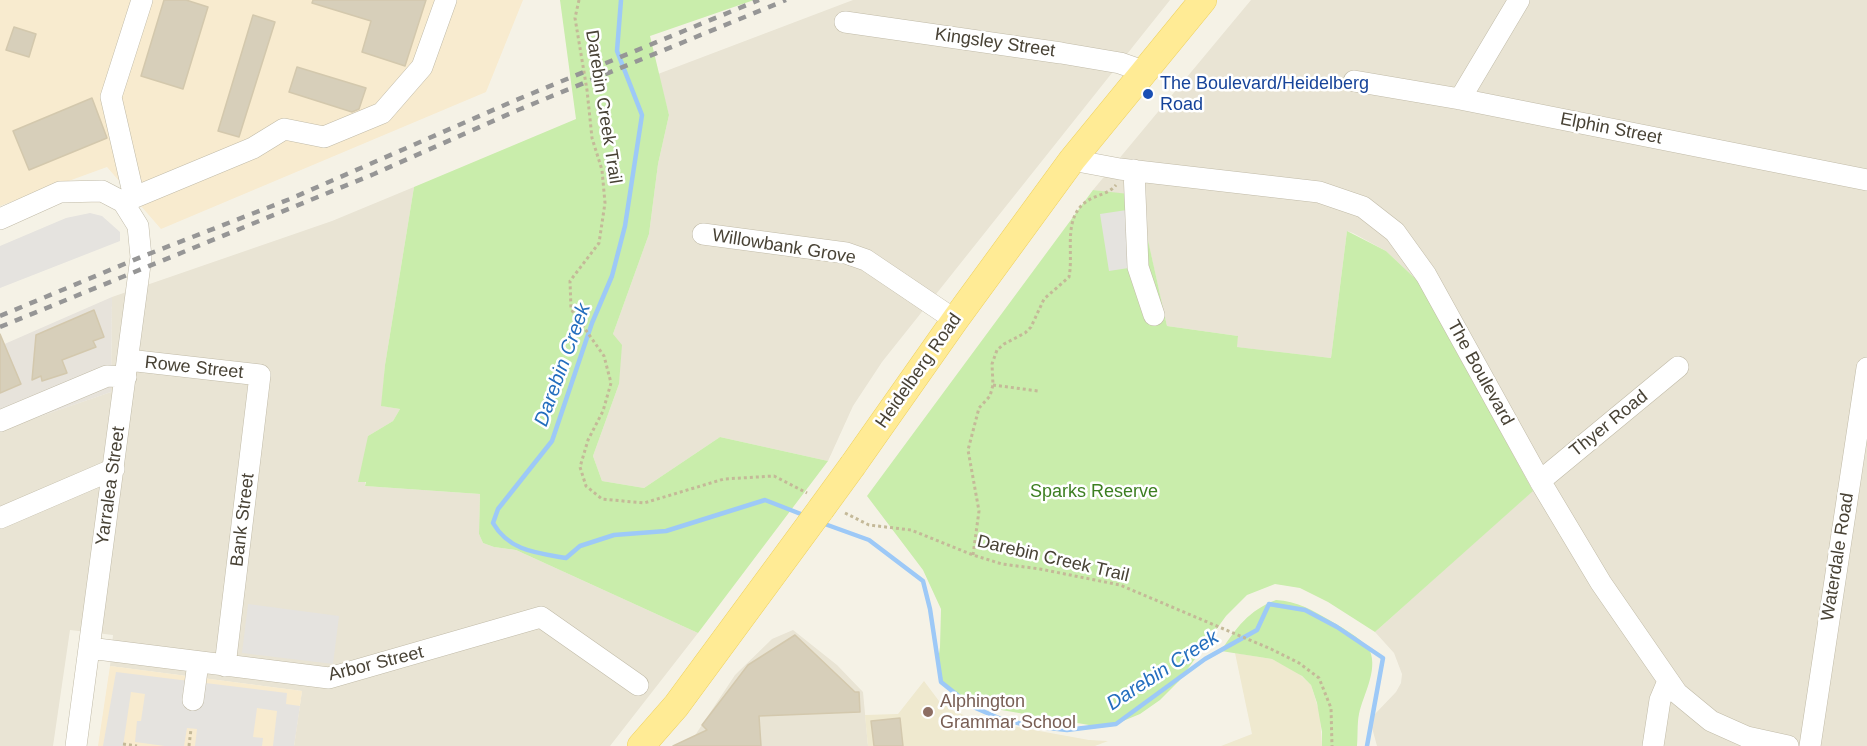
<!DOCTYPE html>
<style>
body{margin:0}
canvas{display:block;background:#f5f2e6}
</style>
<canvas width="1867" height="746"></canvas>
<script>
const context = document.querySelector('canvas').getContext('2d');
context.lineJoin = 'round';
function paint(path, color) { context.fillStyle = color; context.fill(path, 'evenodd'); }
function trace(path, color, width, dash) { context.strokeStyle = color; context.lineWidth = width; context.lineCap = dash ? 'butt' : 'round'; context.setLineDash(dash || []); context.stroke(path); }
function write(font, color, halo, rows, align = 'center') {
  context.font = font + ' Helvetica,sans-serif'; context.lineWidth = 5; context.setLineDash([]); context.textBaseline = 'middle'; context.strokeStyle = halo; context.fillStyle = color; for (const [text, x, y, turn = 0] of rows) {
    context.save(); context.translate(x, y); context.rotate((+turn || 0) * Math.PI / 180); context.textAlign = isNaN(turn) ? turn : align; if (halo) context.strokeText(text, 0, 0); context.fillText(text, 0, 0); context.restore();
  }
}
const residential = new Path2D(`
 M853 0H1170L882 362 853 406 828 461 720 437 644 488 602 481 593 456 619 384 613 334 649 234 658 164 669 115 658 74Z
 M1251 0H1867V746H1377L1371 724 1374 715 1396 692 1401 683 1402 674 1394 653 1375 632 1533 490 1420 283 1386 251 1353 233 1347 231 1331 358 1236 347 1238 336 1167 326 1138 196 1093 190Z
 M414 187 385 365 382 406 400 409 393 421 368 436 365 486 480 494 479 534 483 543 494 547 516 550 698 633 610 746H294L302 691 110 666 113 635 70 630 53 746H0V430L111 392 112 297 332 221Z
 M793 630 837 665 863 692 868 746H688L735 675 772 639Z`);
const commercial = new Path2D(`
 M0 0H523L486 92 161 229 107 167 0 206Z
 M110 666 302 691 294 746H98Z`);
const industrial = new Path2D(`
 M112 297 111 392 0 430V346Z`);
const education = new Path2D(`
 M1235 653 1272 659 1297 672 1311 685 1320 714 1322 746H1221L1252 734Z
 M924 681 939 701 952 710 973 719 1089 740 1108 741 1095 746H868L865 715 898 714Z`);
const green = new Path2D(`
 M560 0H754L650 36 669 115 658 164 649 234 613 334 622 345 619 384 593 456 602 481 644 488 720 437 828 461 698 633 516 550 494 547 483 543 479 534 480 494 365 486 366 482H358L368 436 393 421 400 409 381 406 385 365 414 187 576 119Z
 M1093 190 1138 195 1167 326 1238 336 1237 347 1331 358 1347 231 1386 251 1420 283 1533 491 1375 632 1328 602 1300 588 1275 584 1247 595 1226 616 1179 681 1160 700 1140 714 1111 726 1089 725 978 706 951 692 940 680 937 667 940 647 941 609 923 570 867 496Z
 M1276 600C1297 601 1312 610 1331 621 1341 627 1366 641 1370 651 1378 671 1363 695 1359 714 1357 724 1358 735 1357 746H1322V732L1317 703 1311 685 1302 676 1272 659 1221 651C1237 627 1248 611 1276 600Z`);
const parking = new Path2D(`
 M1140 208 1148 265 1109 271 1100 214Z
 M90 213 102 216 120 232V241L0 288V246L66 218Z
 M248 604 339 616 333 664 242 653Z
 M116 672 287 693 286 704 300 706 294 746H273L277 711 257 708 253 737 263 738 262 746H195L197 729 187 728 184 746H165L135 742 137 721H141L145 694 131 692 123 746H103Z`);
const stream = new Path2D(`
 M621 0 617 51 642 115 625 226 612 276 592 323 552 441 498 509 493 523C509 551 537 553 566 558L580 546 614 535 666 531 765 500 806 516
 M822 523 869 540 923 581 930 609 941 682 971 706 1001 719 1031 726 1067 730 1116 724 1205 659 1257 630 1269 604 1305 610 1337 627 1383 658 1367 746`);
const building = new Path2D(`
 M164 0H186L208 7 183 89 141 76Z
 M313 0H426L405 66 362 52 371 21 312 3Z
 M253 15 275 22 239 137 218 131Z
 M14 27 36 34 29 57 6 50Z
 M297 67 366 88 359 109 352 112 289 92Z
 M92 98 107 138 29 170 13 131Z
 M94 310 104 337 93 341 96 347 62 360 67 373 42 381 41 376 32 380 36 335Z
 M0 334 21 384 0 393Z
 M795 635 855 692H859L860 712 759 716 761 746H673L707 730 702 725 748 665Z
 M900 718 903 746H874L871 721Z`);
const path = new Path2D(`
 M579 0 575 18 587 90 592 138 602 170 605 203 599 243 570 281 571 309 604 356 611 383 603 411 588 440 580 467 586 486 602 499 644 503 724 479 774 476 807 493
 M993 385 1038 391
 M845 513 869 525 911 530 973 555 1002 564 1040 569 1120 585 1271 649 1299 663 1319 678 1331 708 1332 746
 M973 555 979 511 968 450 979 408 990 396 993 385 992 364 997 350 1004 344 1025 333 1031 327 1044 299 1069 277C1074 252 1062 218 1087 201 1096 195 1109 194 1116 185
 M123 744 137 746
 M189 746 191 729`);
const minor = new Path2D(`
 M845 22 1061 53 1120 63 1143 71
 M1354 81 1460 99 1867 180
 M1460 99 1519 0
 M1072 160 1120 169 1319 192 1363 207 1395 232 1426 275 1540 481 1601 583 1677 693 1711 721 1747 737 1788 746
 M1134 170 1138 267 1154 315
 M134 197 111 97 142 0
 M123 202 253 148 284 129 324 137 382 113 422 67 446 0
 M0 219 60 192 102 191 123 202 138 226 141 257 76 746
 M703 234 846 253 866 260 955 320
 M128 360 260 375 225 666
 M0 421 107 376 126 377
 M1540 481 1678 367
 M0 518 114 469
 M89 648 329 678 541 617 638 685
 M193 700 198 663
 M1653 746 1660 700 1668 681
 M1810 746 1867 368`);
const major = new Path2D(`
 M853 465 955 320 1072 160 1203 0
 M641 746 676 706 821 509`);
const rail = new Path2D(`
 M0 316 141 257 290 199 516 100 759 0
 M0 327 374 174 518 110 786 0`);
const majorBridge = new Path2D(`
 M821 509 853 465`);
const markers = [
 [1148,94,6,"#1a4fb4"],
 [928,712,6,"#8d6e63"]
];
const streetNames = [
 ["Kingsley Street",995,43,8],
 ["Darebin Creek Trail",603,107,81],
 ["Elphin Street",1611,129,11],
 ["Willowbank Grove",784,247,9],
 ["Rowe Street",194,368,6],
 ["Heidelberg Road",919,371,-55],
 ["The Boulevard",1480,373,61],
 ["Thyer Road",1609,424,-39],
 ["Yarralea Street",111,486,-82],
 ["Bank Street",243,520,-83],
 ["Waterdale Road",1838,557,-81],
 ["Darebin Creek Trail",1053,559,13],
 ["Arbor Street",376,664,-14]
];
const transitNames = [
 ["The Boulevard/Heidelberg",1160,84],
 ["Road",1160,105]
];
const parkNames = [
 ["Sparks Reserve",1094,492]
];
const educationNames = [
 ["Alphington",940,702],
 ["Grammar School",940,723]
];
const waterNames = [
 ["Darebin Creek",563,365,-70],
 ["Darebin Creek",1163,671,-33]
];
paint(residential, '#e9e4d4');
paint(commercial, '#f8ebcf');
paint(industrial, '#e7e3db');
paint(education, '#efe9cf');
paint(green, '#c9edab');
paint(parking, '#e5e3df');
trace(stream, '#9dc9f7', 4.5);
paint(building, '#d7cfba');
trace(building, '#d3c8ad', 1.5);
trace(minor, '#c1bba8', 22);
trace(major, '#eed05a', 28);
trace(path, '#c4b998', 3, [3, 3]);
trace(minor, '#fff', 21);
trace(major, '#ffeb95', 27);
trace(rail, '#969696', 4.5, [8, 8]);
trace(majorBridge, '#eed05a', 28, []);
trace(majorBridge, '#ffeb95', 27);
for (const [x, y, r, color] of markers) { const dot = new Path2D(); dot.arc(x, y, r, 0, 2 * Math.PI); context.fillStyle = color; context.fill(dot); trace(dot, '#fff', 2); }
write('18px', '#484235', '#fff', streetNames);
write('18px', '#164399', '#fff', transitNames, 'left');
write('18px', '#3d7f22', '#fff', parkNames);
write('18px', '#785e54', '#fff', educationNames, 'left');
write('italic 20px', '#246ebe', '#fff', waterNames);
</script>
